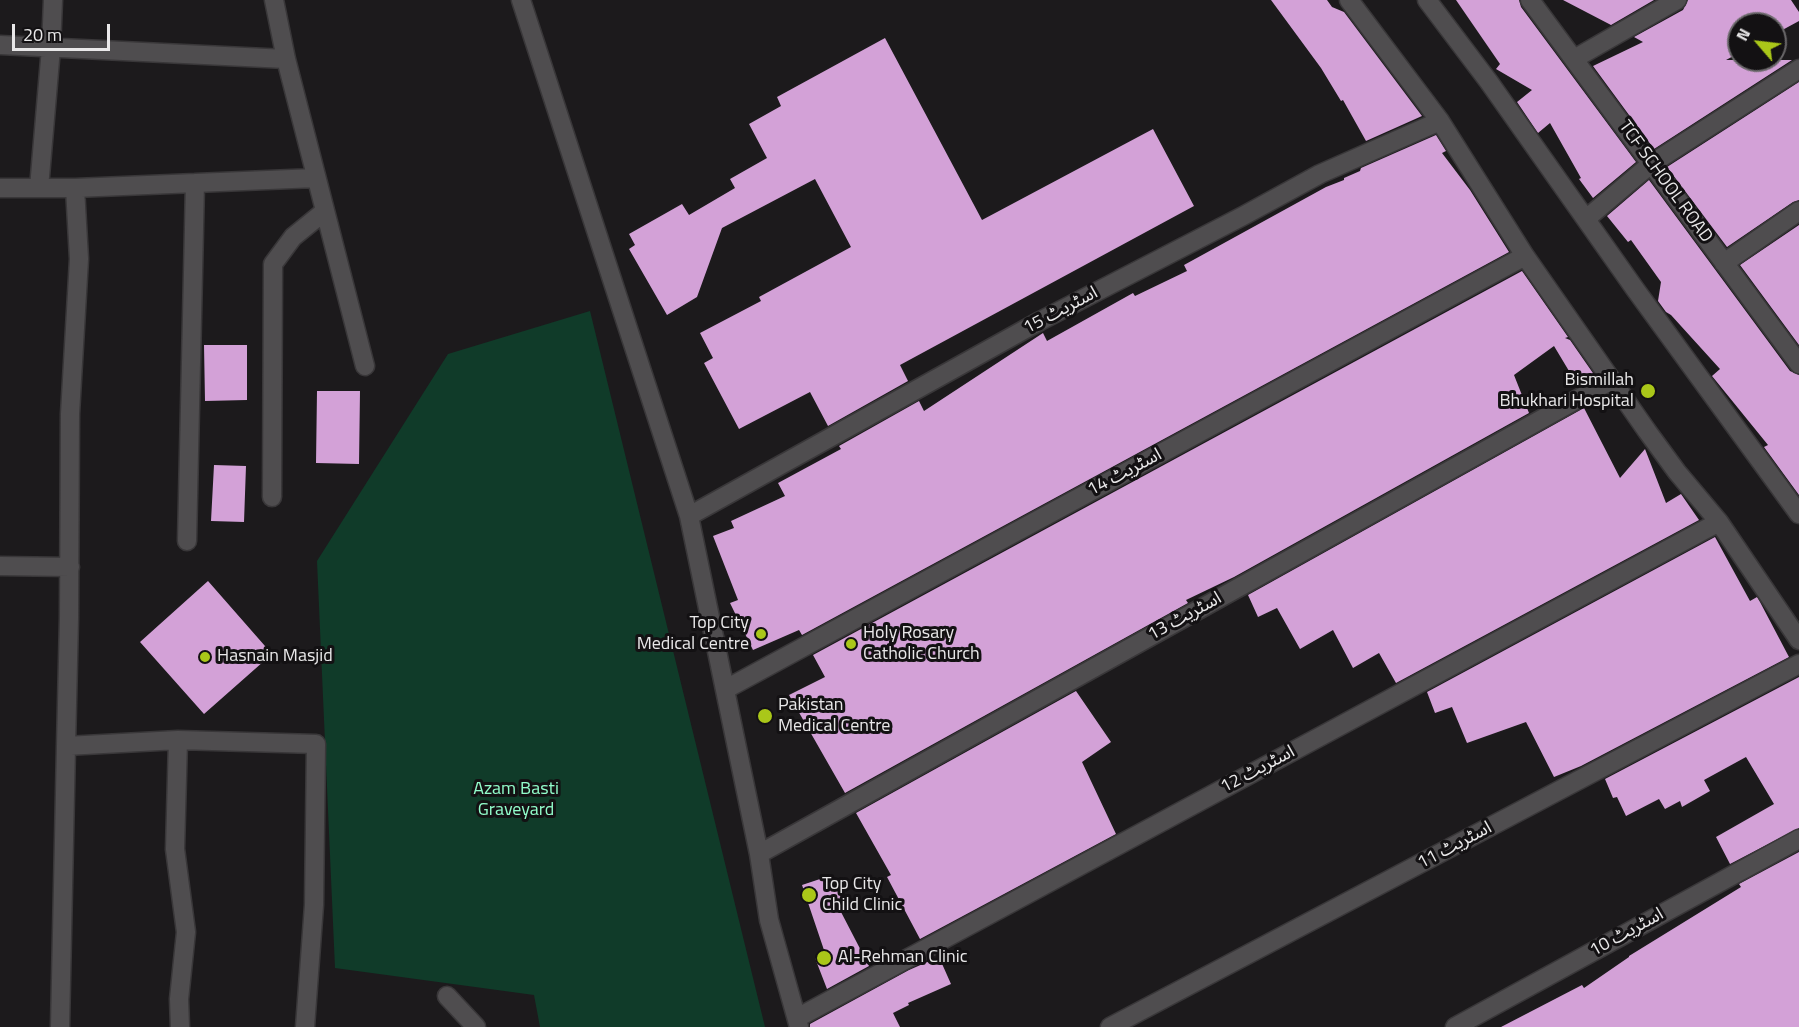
<!DOCTYPE html>
<meta charset="utf-8">
<style>
body{margin:0}
#map{position:relative;width:1799px;height:1027px;overflow:hidden;background:#1c1a1c;font-family:"Titillium Web",sans-serif}
canvas{display:block}
.north{position:absolute;left:1727px;top:12px;width:60px;height:60px;box-sizing:border-box;background:#131113;border:2px solid #696769;border-radius:50%;rotate:298deg;font-size:16px;font-weight:700;line-height:24px;text-align:center;color:#e9e8e9}
.north::after{content:'';display:block;margin:auto;width:21px;height:27px;background:#aac719;clip-path:polygon(50% 0,100% 100%,50% 72%,0 100%)}
.scale{position:absolute;left:12px;top:24px;width:98px;height:27px;box-sizing:border-box;border:3px solid #e9e8e9;border-top:0;padding-left:8px;font-size:18px;line-height:21px;white-space:nowrap;color:#e9e8e9;-webkit-text-stroke:4px #131113;paint-order:stroke}
</style>
<div id="map">
<canvas width="1799" height="1027"></canvas>
<div class="north">N</div>
<div class="scale">20 m</div>
</div>
<script>
const context = document.querySelector('canvas').getContext('2d');
context.lineJoin = 'round';
function paint(path, color) { context.fillStyle = color; context.fill(path, 'evenodd'); }
function trace(path, color, width, dash) { context.strokeStyle = color; context.lineWidth = width; context.lineCap = dash ? 'butt' : 'round'; context.setLineDash(dash || []); context.stroke(path); }
function write(font, color, halo, rows, align = 'center') {
  context.font = font + ' "Titillium Web","Noto Sans Arabic",sans-serif'; context.lineWidth = 6; context.setLineDash([]); context.textBaseline = 'middle'; context.strokeStyle = halo; context.fillStyle = color; for (const [text, x, y, turn = 0] of rows) {
    context.save(); context.translate(x, y); context.rotate((+turn || 0) * Math.PI / 180); context.textAlign = isNaN(turn) ? turn : align; if (halo) context.strokeText(text, 0, 0); context.fillText(text, 0, 0); context.restore();
  }
}
const green = new Path2D(`
 M590 311 765 1027H540L534 995 335 968 317 561 448 354Z`);
const building = new Path2D(`
 M1271 0H1327L1332 7 1344 12 1422 116 1366 141 1343 100 1341 101 1321 68Z
 M1456 0H1519L1521 7 1636 162 1593 198 1579 179 1581 178 1550 123 1538 133 1517 102 1532 90 1496 69 1500 64Z
 M1563 0H1654L1611 25Z
 M1688 0H1791L1799 12V21L1775 34V24H1739V53L1726 60H1792L1654 149 1593 66 1643 42 1634 37 1683 10Z
 M885 38 982 220 1153 129 1194 206 900 365 908 381 828 426 810 392 739 429 704 363 713 358 700 333 761 301 759 297 851 247 815 179 722 228 697 297 667 315 629 249 635 245 629 234 682 204 689 215 735 188 730 179 767 158 749 124 781 106 777 97Z
 M1799 82V200L1793 202 1727 247 1667 167Z
 M1436 135 1446 151 1442 153 1470 190 1509 252 802 635 799 630 753 650 730 603 738 600 713 536 734 528 731 521 785 496 778 483 841 449 839 446 919 401 924 411 1043 333 1047 341 1133 293 1135 296 1187 271 1184 265 1326 187 1344 180V178L1360 171 1361 168Z
 M1649 180 1790 371 1799 375V495L1764 447 1768 445 1712 376 1720 369 1671 315 1666 312 1658 301 1661 282 1631 240 1628 242 1607 216Z
 M1799 225V345L1740 265Z
 M1522 271 1568 337 1565 338 1570 340 1595 376 1578 386 1554 346 1514 375 1529 413 1234 577 1186 600 1188 603 845 793 789 695 825 677 813 655Z
 M204 345H247V400L205 401Z
 M317 391H360L359 464 316 463Z
 M1584 408 1620 478 1645 449 1666 503 1681 494 1699 520 1396 683 1379 653 1353 668 1333 630 1300 649 1277 608 1258 617 1248 595Z
 M214 465 246 466 244 522 211 521Z
 M1715 537 1750 601 1757 597 1760 602 1789 657 1581 766 1554 777 1526 722 1467 743 1452 707 1435 713 1427 692Z
 M208 581 272 654 204 714 140 642Z
 M1799 677V828L1730 864 1716 837 1774 804 1746 757 1704 780 1710 791 1682 807 1680 801 1665 809 1659 799 1626 816 1617 797 1613 798 1605 779Z
 M1076 691 1111 742 1082 762 1116 834 920 939 887 877 891 875 856 813Z
 M1799 852V1027H1501L1582 985 1584 988 1629 957V956L1741 887 1739 884Z
 M823 878H834L846 910 841 912 869 966 827 989 815 958 825 953 802 885Z
 M939 957 951 984 908 1003 909 1005 893 1013 900 1027H810V1024L909 970Z`);
const minor = new Path2D(`
 M274 0 286 59 365 366
 M521 0 689 516 759 854 769 920 799 1027
 M1349 0 1440 121 1525 256 1647 431 1677 472 1719 522 1799 640
 M1427 0 1489 82 1635 289 1799 514
 M1530 0 1799 364
 M0 45 286 59
 M1574 59 1677 0
 M0 188H75L316 178
 M39 188 51 48 53 0
 M75 188 79 259 70 414 69 618 66 746 178 740 316 744 314 905 305 1027
 M1586 219 1651 164 1799 69
 M1724 263 1799 211
 M272 497 273 264 293 237 325 211
 M689 516 1040 321 1243 216 1320 174 1440 121
 M187 541 195 183
 M0 566 70 567
 M726 689 1525 256
 M178 740 175 849 186 932 179 999 180 1027
 M759 854 1612 380
 M447 996 476 1027
 M797 1018 1719 522
 M60 1027 66 746
 M1110 1027 1799 664
 M1455 1027 1799 839`);
const markers = [
 [1648,391,8,"#aac719"],
 [761,634,6,"#aac719"],
 [851,644,6,"#aac719"],
 [205,657,6,"#aac719"],
 [765,716,8,"#aac719"],
 [809,895,8,"#aac719"],
 [824,958,8,"#aac719"]
];
const streetNames = [
 ["TCF SCHOOL ROAD",1665,182,54],
 ["اسٹریٹ 15",1061,311,-28],
 ["اسٹریٹ 14",1125,473,-28],
 ["اسٹریٹ 13",1185,617,-29],
 ["اسٹریٹ 12",1258,770,-28],
 ["اسٹریٹ 11",1455,846,-28],
 ["اسٹریٹ 10",1627,933,-29]
];
const poiNames = [
 ["Bismillah",1634,381,"right"],
 ["Bhukhari Hospital",1634,402,"right"],
 ["Top City",749,624,"right"],
 ["Medical Centre",749,645,"right"],
 ["Holy Rosary",863,634],
 ["Catholic Church",863,655],
 ["Hasnain Masjid",217,657],
 ["Pakistan",778,706],
 ["Medical Centre",778,727],
 ["Top City",822,885],
 ["Child Clinic",822,906],
 ["Al-Rehman Clinic",838,958]
];
const parkNames = [
 ["Azam Basti",516,790],
 ["Graveyard",516,811]
];
paint(green, '#103b29');
paint(building, '#d3a1d7');
trace(minor, '#393739', 21);
trace(minor, '#4f4d4f', 18);
for (const [x, y, r, color] of markers) { const dot = new Path2D(); dot.arc(x, y, r, 0, 2 * Math.PI); context.fillStyle = color; context.fill(dot); trace(dot, '#131113', 2); }
write('18px', '#e9e8e9', '#131113', streetNames);
write('18px', '#e9e8e9', '#131113', poiNames, 'left');
write('18px', '#92fdcb', '#131113', parkNames);
</script>
